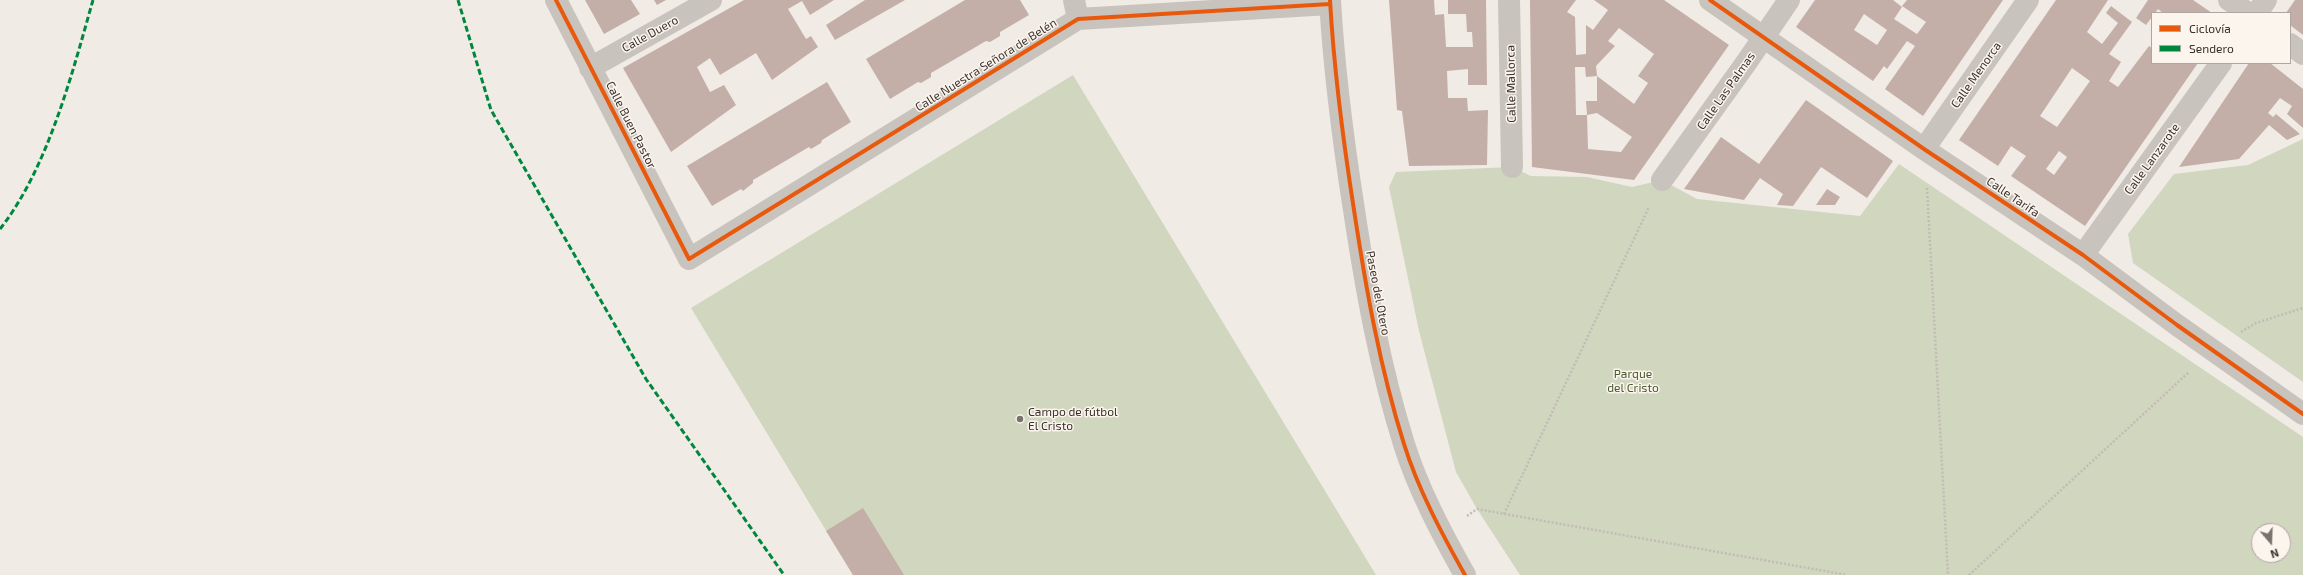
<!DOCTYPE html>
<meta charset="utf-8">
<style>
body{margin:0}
#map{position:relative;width:2303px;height:575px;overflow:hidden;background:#f0ebe5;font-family:"Exo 2",sans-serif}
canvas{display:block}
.legend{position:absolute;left:2151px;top:12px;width:140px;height:52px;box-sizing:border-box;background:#fbf5ee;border:1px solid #aea6a0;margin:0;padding:5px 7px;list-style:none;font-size:12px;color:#3b302b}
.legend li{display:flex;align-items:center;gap:8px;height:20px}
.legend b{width:20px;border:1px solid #aea6a0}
.north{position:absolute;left:2251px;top:523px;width:40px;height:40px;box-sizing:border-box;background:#fbf5ee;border:1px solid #aea6a0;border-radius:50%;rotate:161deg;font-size:11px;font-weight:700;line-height:16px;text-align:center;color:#3b302b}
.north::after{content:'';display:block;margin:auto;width:14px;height:18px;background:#7a716c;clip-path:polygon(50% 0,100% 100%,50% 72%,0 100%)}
</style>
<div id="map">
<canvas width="2303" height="575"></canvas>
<ul class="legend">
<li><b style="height:5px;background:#e8590c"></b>Ciclovía</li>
<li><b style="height:5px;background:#00873e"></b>Sendero</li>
</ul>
<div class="north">N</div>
</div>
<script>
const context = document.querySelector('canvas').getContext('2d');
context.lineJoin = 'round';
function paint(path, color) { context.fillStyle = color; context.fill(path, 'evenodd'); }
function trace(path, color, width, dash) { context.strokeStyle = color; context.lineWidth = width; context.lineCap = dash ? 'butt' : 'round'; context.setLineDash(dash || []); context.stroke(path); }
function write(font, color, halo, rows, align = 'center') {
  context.font = font + ' "Exo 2",sans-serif'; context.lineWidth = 3; context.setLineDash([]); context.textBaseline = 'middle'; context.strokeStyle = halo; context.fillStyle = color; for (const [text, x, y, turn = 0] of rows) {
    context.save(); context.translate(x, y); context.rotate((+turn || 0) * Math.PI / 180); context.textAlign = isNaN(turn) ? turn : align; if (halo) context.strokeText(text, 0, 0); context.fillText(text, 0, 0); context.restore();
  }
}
const green = new Path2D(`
 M1073 75 1376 575H853L691 308Z
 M2303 139V382L2133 263 2128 234 2174 174 2248 165Z
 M1899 164 2303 437V575H1520L1477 509 1456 472 1419 331 1389 187 1396 172 1512 167 1531 176 1587 177 1632 187 1662 180 1697 199 1860 216ZM2259 531H2283V555H2259Z`);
const building = new Path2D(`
 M585 0H631L640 14 604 34Z
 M654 0H666L657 5Z
 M744 0H834L810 15 802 1 788 9 806 39 811 36 818 47 772 80 756 53 720 75 710 58 697 67 710 92 724 85 736 105 671 152 623 68Z
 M865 0H905L835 40 826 25Z
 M965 0H1020L1029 15 1000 32V36L990 42 986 41 931 73V77L921 83 918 82 890 99 866 59Z
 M1389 0H1434L1435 15 1444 14 1446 47H1473L1472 32H1467L1466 14H1448V0H1486L1487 85H1468V69L1447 71 1448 98H1467L1468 111 1488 110 1487 165 1409 166 1402 111 1397 110Z
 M1530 0H1576L1567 12 1575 17 1576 55 1586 54V25L1593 30 1608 10 1594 0H1664L1729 45 1634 180 1532 167ZM1619 28 1654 54 1638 76 1648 83 1634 104 1597 76V101H1586L1587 115H1576L1575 67H1585L1586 77 1597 76 1596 66 1615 46 1608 41ZM1597 113 1632 137 1621 152 1588 149 1587 115Z
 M1815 0H1893L1902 7 1894 19 1917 34 1926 22 1902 6 1907 0H2003L1923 116 1885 89 1915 46 1907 41 1887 69 1884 66 1873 81 1796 27ZM1864 14 1887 30 1877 45 1854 30Z
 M2056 0H2108L2087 32 2102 44 2118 23 2106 13 2111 6 2132 22 2109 54 2121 62 2109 81 2118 87 2149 46 2152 48V63H2198L2085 226 2011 176 2026 156 2011 146 1998 166 1959 140ZM2072 68 2090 81 2057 127 2040 116ZM2059 151 2067 157 2054 175 2046 169Z
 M2148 0H2193L2212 13H2163L2158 9 2155 13H2152V17L2146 25 2136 18Z
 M2295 0H2303V35L2290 25V13H2286Z
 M2249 63H2270L2303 89V128L2287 114 2292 106 2280 98 2268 113 2273 117 2276 114 2300 134 2287 140 2269 125 2239 159 2179 167Z
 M827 82 851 122 822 140 821 143 811 149 809 147 753 180V183L743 191 741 189 712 206 687 166Z
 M1806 100 1893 161 1867 198 1821 167 1793 206 1777 205 1783 194 1760 178 1744 200 1684 189 1721 137 1759 164Z
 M1827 189 1840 197 1835 205H1816Z
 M863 508 904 575H853L826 531Z`);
const path = new Path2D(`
 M1927 188 1948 575
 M2241 332 2256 323 2303 308
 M1504 514 1649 207
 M1467 516 1477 509 1847 575
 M1969 575 2189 372`);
const minor = new Path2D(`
 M556 0 689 259 1078 19 1330 4
 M1074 0 1078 19
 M1330 0C1334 71 1343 140 1354 210 1366 289 1380 368 1404 444 1418 489 1442 534 1465 575
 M1509 0 1512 167
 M1710 0 1924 149 2083 255 2177 325 2303 414
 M2229 0 2248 13
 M2257 13 2266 0
 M2290 44 2303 54
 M590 68 711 0
 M1924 149 2028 0
 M1662 180 1746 63 1789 0
 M2083 255 2221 63`);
const quiet = new Path2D(`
 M458 0 491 110 646 379 784 575
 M0 229C48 168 72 74 93 0`);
const cycleway = new Path2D(`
 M556 0 689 259 1078 19 1330 4
 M1330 0C1334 71 1343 140 1354 210 1366 289 1380 368 1404 444 1418 489 1442 534 1465 575
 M1710 0 1924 149 2083 255 2177 325 2303 414`);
const markers = [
 [1020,419,4,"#7a716c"]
];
const streetNames = [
 ["Calle Duero",650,34,-29],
 ["Calle Nuestra Señora de Belén",986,65,-32],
 ["Calle Menorca",1976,75,-55],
 ["Calle Mallorca",1511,84,-91],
 ["Calle Las Palmas",1726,91,-55],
 ["Calle Buen Pastor",631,125,63],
 ["Calle Lanzarote",2152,159,-54],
 ["Calle Tarifa",2013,197,34],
 ["Paseo del Otero",1378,293,79]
];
const parkNames = [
 ["Parque",1633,374],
 ["del Cristo",1633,388]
];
const poiNames = [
 ["Campo de fútbol",1028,412],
 ["El Cristo",1028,426]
];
paint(green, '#d1d6bf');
paint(building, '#c3afa7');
trace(path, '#c2bbb6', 2.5, [2, 2]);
trace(minor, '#c9c3be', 22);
trace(quiet, '#00873e', 3, [6, 3]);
trace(cycleway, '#e8590c', 4);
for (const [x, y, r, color] of markers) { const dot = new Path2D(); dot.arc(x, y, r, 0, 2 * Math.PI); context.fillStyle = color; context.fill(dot); trace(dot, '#fbf5ee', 1.5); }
write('12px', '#3b302b', '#fbf5ee', streetNames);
write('12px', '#4a5a2e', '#fbf5ee', parkNames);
write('12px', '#3b302b', '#fbf5ee', poiNames, 'left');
</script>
